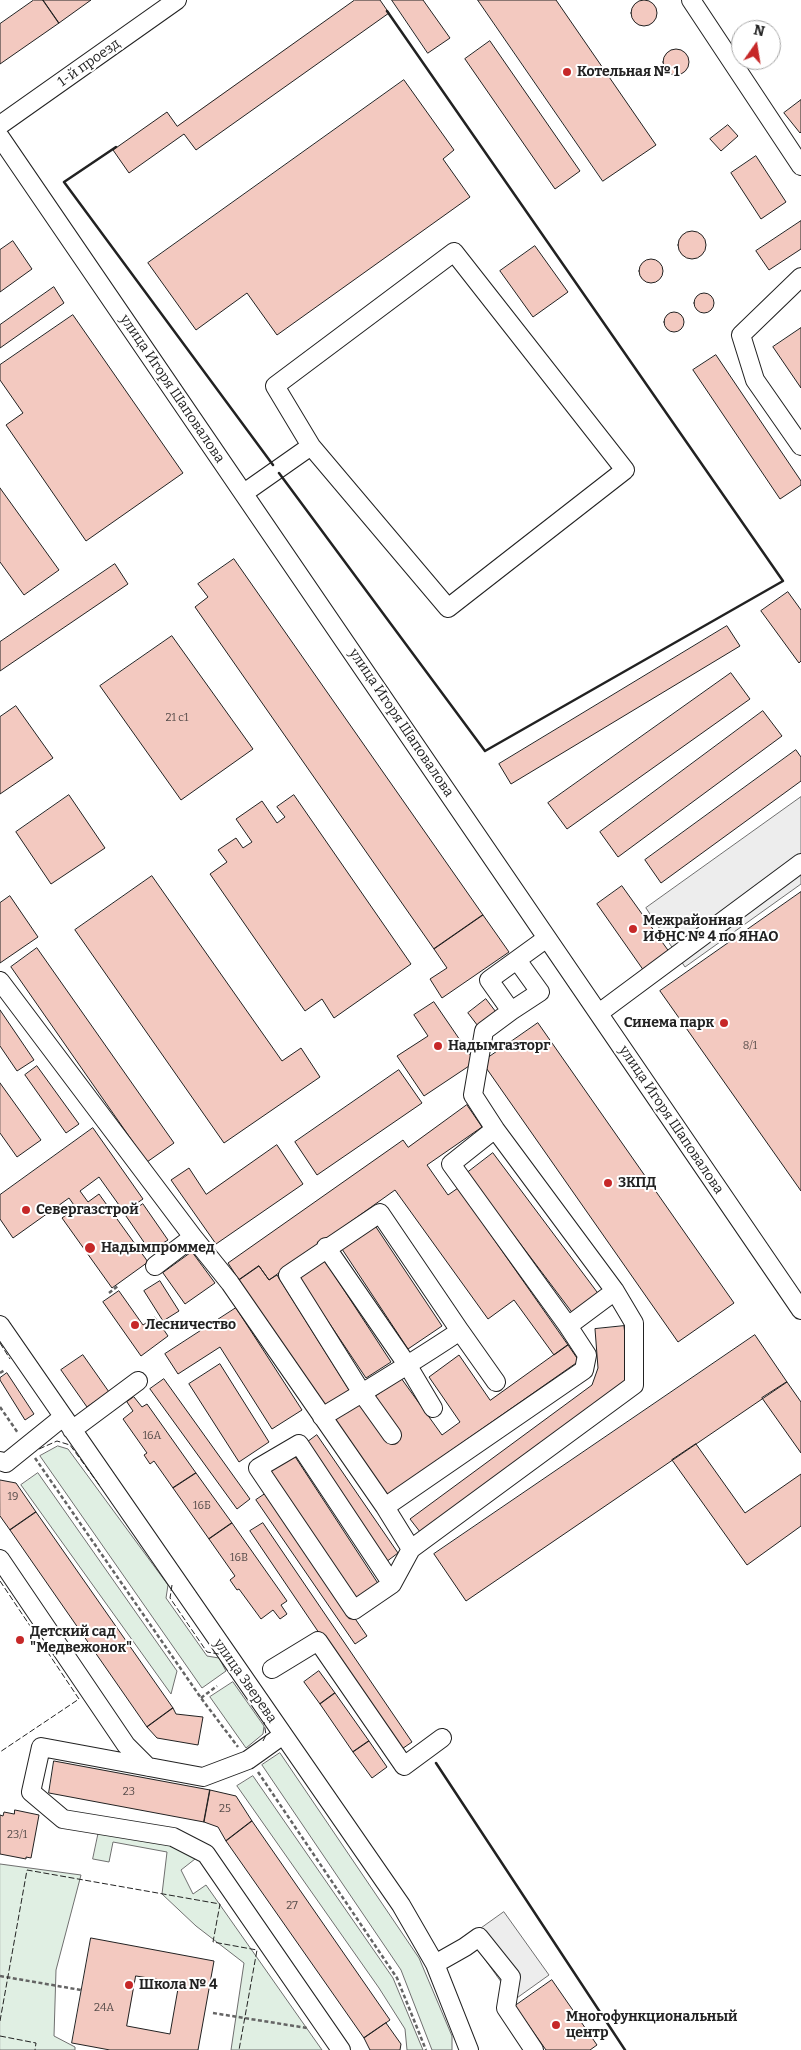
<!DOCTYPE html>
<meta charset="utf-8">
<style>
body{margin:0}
#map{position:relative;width:801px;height:2050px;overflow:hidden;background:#fff;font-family:Bitter,serif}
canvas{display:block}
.north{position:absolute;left:731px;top:20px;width:50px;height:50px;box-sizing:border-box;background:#fff;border:1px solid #a7a7a7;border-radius:50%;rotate:13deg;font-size:14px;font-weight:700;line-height:20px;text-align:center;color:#222}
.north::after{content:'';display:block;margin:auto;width:18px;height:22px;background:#c62828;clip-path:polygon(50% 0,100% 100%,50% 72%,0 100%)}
</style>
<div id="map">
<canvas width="801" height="2050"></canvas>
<div class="north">N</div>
</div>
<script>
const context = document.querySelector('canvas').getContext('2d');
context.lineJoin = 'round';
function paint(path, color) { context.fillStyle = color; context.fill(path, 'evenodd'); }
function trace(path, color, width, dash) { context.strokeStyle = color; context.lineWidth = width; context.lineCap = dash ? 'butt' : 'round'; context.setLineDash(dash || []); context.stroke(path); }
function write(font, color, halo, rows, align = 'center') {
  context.font = font + ' Bitter,serif'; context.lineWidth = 4; context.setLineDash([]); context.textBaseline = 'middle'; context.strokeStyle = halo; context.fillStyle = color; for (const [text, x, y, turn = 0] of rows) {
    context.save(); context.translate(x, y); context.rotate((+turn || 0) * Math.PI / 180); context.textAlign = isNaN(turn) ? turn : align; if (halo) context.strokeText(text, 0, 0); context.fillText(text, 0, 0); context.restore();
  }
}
const green = new Path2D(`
 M58 1446 68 1449 168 1585 166 1598 207 1656 219 1658 226 1671 202 1688 40 1456Z
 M38 1473 177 1671 171 1694 21 1485Z
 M233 1682 264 1726 263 1734 246 1748 210 1697Z
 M280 1753 419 1958 452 2036V2050H432L401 1970 262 1765Z
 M253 1776 393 1978 423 2050H407L405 2029 379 1988 237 1786Z
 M100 1826 189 1847 195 1859 181 1870 193 1894 206 1885 322 2050H231L244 1963 196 1926 162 1894 167 1852 113 1842 109 1862 93 1859Z
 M0 1864 81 1875 56 1970 54 2036 75 2047V2050H0Z`);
const parking = new Path2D(`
 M801 797V884L685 967 646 908Z
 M504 1912 549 1975 514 2000 469 1937Z`);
const building = new Path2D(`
 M631 13a13 13 0 1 1 26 0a13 13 0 1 1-26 0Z
 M34 0H43L59 23 0 64V24Z
 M43 0H91L59 23Z
 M355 0H380L389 13 196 150 184 134 129 173 113 150 167 112 177 126Z
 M392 0H423L450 38 428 53Z
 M478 0H556L656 145 603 181Z
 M490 41 580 171 555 189 465 59Z
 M663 62a13 13 0 1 1 26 0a13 13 0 1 1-26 0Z
 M404 80 454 150 443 159 470 197 277 335 247 293 196 330 148 263Z
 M801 100V132L800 133 784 113Z
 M728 125 738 136 721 151 710 139Z
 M756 156 786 202 761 219 731 173Z
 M801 221V249L769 270 756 251Z
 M678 245a14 14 0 1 1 28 0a14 14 0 1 1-28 0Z
 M13 241 32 269 0 292V250Z
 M535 246 568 292 533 317 500 271Z
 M639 271a12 12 0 1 1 24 0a12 12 0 1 1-24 0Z
 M54 287 64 303 0 348V325Z
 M694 303a10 10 0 1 1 20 0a10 10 0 1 1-20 0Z
 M664 322a10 10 0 1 1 20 0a10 10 0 1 1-20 0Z
 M73 315 183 473 86 541 6 425 23 413 0 380V365Z
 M801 328V388L773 347Z
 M716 355 801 481V485L780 499 693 370Z
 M0 488 59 570 24 595 0 562Z
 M234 559 483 915 434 949 195 607 208 597 198 584Z
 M115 564 128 584 0 671V642Z
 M788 592 801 610V661L799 663 761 611Z
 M727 626 740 646 511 784 499 764Z
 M172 636 253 749 181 800 100 686Z
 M731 673 750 699 567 829 548 803Z
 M16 706 53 758 0 794V717Z
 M763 711 782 736 618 857 600 832Z
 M796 750 801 757V781L661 883 645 860Z
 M69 795 105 848 51 884 16 832Z
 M294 795 411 964 334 1018 322 999 305 1011 210 874 227 862 218 850 236 838 243 848 252 842 236 819 262 801 277 823 285 817 277 807Z
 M152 876 282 1061 301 1048 320 1077 224 1143 75 930Z
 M622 886 670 953 644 971 597 904Z
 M801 892V1191L660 991Z
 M10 896 38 937 0 963V903Z
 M483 915 509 952 442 998 430 979 447 968 434 949Z
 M37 948 174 1143 147 1162 11 967Z
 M486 999 499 1016 481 1030 468 1013Z
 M434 1002 475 1062 424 1096 397 1056 428 1036 414 1015Z
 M0 1010 34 1060 17 1071 0 1046Z
 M538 1023 734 1303 678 1342 482 1062Z
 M37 1066 79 1124 66 1133 25 1075Z
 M399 1070 422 1103 317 1175 295 1142Z
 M0 1083 41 1140 17 1157 0 1133Z
 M467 1105 482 1127 427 1165 448 1195 458 1188 568 1345 554 1355 514 1300 488 1319 395 1190 269 1280 259 1266 239 1280 228 1263 403 1140 408 1147Z
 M93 1128 143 1199 124 1212 99 1177 80 1191 88 1202 99 1194 148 1262 112 1288 62 1218 76 1208 69 1198 13 1238 0 1219V1195Z
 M277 1145 303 1184 216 1244 171 1180 189 1168 206 1194Z
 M493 1153 600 1296 574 1315 467 1173Z
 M143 1204 168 1240 150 1251 126 1216Z
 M376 1227 442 1326 408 1349 342 1249Z
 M192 1252 215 1283 185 1304 163 1273Z
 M325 1261 391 1362 366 1378 299 1278Z
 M259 1266 269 1280 277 1275 351 1393 324 1410 239 1280Z
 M160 1281 179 1311 163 1321 144 1291Z
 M119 1291 143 1325 155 1317 168 1336 141 1356 103 1302Z
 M236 1308 302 1410 272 1429 220 1347 178 1374 165 1354Z
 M624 1326 629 1372 626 1388 424 1537 410 1519 592 1385 598 1368 595 1329Z
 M755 1335 787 1382 466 1601 434 1554Z
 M568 1345 579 1361 383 1498 329 1422 363 1398 374 1397 401 1378 442 1435 460 1422 429 1377 459 1355 490 1400Z
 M83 1355 109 1392 87 1407 61 1370Z
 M220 1364 269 1442 239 1462 189 1384Z
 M7 1373 34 1414 25 1420 0 1380V1378Z
 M164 1379 250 1499 237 1509 150 1389Z
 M787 1382 801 1402V1453L762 1398Z
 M134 1397 142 1407 147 1404 196 1473 173 1488 154 1461 150 1464 144 1455 147 1453 123 1419 133 1411 127 1402Z
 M317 1435 398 1553 386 1562 305 1444Z
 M696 1444 745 1513 801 1474V1526L747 1565 672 1460Z
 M294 1455 379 1585 354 1601 269 1471Z
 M196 1473 232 1523 209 1539 173 1488Z
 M0 1480 16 1483 36 1512 10 1530 0 1516Z
 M268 1492 367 1636 355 1644 256 1500Z
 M36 1512 173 1708 147 1727 10 1530Z
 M232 1523 287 1601 281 1605 287 1614 280 1619 273 1610 261 1619 239 1589 237 1590 230 1580 235 1576 209 1539Z
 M263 1523 412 1742 399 1751 250 1531Z
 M319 1671 335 1693 320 1704 304 1682Z
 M335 1693 369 1741 353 1752 320 1704Z
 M173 1708 176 1714 203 1717 198 1745 157 1738 147 1727Z
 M369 1741 387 1767 372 1778 353 1752Z
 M54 1761 210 1790 204 1822 49 1793Z
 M210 1790 236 1796 252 1821 226 1841 218 1827 204 1822Z
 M15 1810 39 1815 31 1858 26 1857V1859L0 1854V1815L3 1816 4 1812 14 1814Z
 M252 1821 390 2020 364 2038 226 1841Z
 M91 1938 214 1961 198 2050H110L72 2043ZM136 1976 179 1983 170 2034 127 2026Z
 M552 1980 597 2045 590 2050H546L515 2006Z
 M386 2023 401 2044 400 2050H370L364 2038Z`);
const path = new Path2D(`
 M109 1293 119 1285
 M0 1373 5 1370
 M0 1407 18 1433
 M35 1458 201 1698 238 1747
 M201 1698 217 1686
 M258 1772 397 1978 426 2050
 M0 1976 81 1990
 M213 2013 307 2028`);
const minor = new Path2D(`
 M691 0 801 166
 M0 125 177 0
 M0 137 801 1310
 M801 277 741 335 755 380 801 446
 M244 493 311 446 275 386 454 252 625 470 448 608 311 446
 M0 981 193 1237 230 1283 385 1507 584 1370 587 1355 568 1326 451 1164 495 1129 473 1095 484 1031 511 1011 489 980 547 938
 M511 1011 540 992 517 960
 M599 1013 801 863
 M326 1247 408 1366 433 1408
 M155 1266 193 1237
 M0 1325 401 1905 435 1964 469 2050
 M568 1326 615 1291
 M460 1331 496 1382
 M322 1417C369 1389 415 1361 460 1331L380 1213 288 1275 362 1393 392 1435
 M72 1430 138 1381
 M0 1461 6 1463 63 1417
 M385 1507 411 1549
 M0 1559 126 1745 148 1767
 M392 1584 354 1610 258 1468 299 1444 392 1584 411 1549 634 1385V1323L615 1291 495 1129
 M272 1669 318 1641 404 1766 442 1738
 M283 1735 248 1760 203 1777 41 1747 31 1792 63 1819 173 1837 206 1854 341 2050
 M435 1964 465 1947 479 1937 511 1977 506 2008 534 2050`);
const fence = new Path2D(`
 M0 1343 10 1359
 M39 1449 57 1441 70 1445 100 1486
 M0 1581 79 1699 0 1752
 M172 1585 170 1598 207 1652 219 1654
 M263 1741 266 1735 264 1722
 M0 2021 27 1870 220 1904 213 1942 257 1950 239 2050
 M0 2036 36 2043 35 2050`);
const wall = new Path2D(`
 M116 147 64 182 273 465
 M279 473 485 751 783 581 387 11
 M436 1763 625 2050`);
const markers = [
 [567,72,5,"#c62828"],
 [633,929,5,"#c62828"],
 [724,1023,5,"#c62828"],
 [438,1046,5,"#c62828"],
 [608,1183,5,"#c62828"],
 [26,1210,5,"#c62828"],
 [90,1248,6,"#c62828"],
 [135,1325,5,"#c62828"],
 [20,1640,5,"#c62828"],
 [129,1985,5,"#c62828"],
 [556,2025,5,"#c62828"]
];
const numberNames = [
 ["21 с1",177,718],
 ["8/1",750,1046],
 ["16А",152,1436],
 ["19",13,1497],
 ["16Б",202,1506],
 ["16В",239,1558],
 ["23",129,1792],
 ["25",225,1809],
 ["23/1",17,1835],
 ["27",292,1906],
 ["24А",104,2008]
];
const streetNames = [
 ["1-й проезд",89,63,-35],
 ["улица Игоря Шаповалова",172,389,56],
 ["улица Игоря Шаповалова",401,723,56],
 ["улица Игоря Шаповалова",671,1120,56],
 ["улица Зверева",245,1681,55]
];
const poiNames = [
 ["Котельная № 1",577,72],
 ["Межрайонная",643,921],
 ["ИФНС № 4 по ЯНАО",643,937],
 ["Синема парк",714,1023,"right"],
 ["Надымгазторг",448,1046],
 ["ЗКПД",618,1183],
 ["Севергазстрой",36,1210],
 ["Надымпроммед",101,1248],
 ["Лесничество",145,1325],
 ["Детский сад",30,1632],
 ["\"Медвежонок\"",30,1648],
 ["Школа № 4",139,1985],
 ["Многофункциональный",566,2017],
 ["центр",566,2033]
];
paint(green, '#e0efe3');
trace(green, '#6f6f6f', 1);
paint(parking, '#ededed');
trace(parking, '#6f6f6f', 1);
paint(building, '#f3c9c0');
trace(building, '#222', 1);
trace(minor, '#222', 20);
trace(path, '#646464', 2.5, [4, 2.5]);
trace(minor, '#fff', 18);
trace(fence, '#222', 1, [6, 2.5]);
trace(wall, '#222', 2.5);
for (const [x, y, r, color] of markers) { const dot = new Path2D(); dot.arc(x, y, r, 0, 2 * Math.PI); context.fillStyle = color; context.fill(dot); trace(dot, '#fff', 2); }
write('11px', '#564c4a', null, numberNames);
write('14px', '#222', '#fff', streetNames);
write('bold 14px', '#222', '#fff', poiNames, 'left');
</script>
